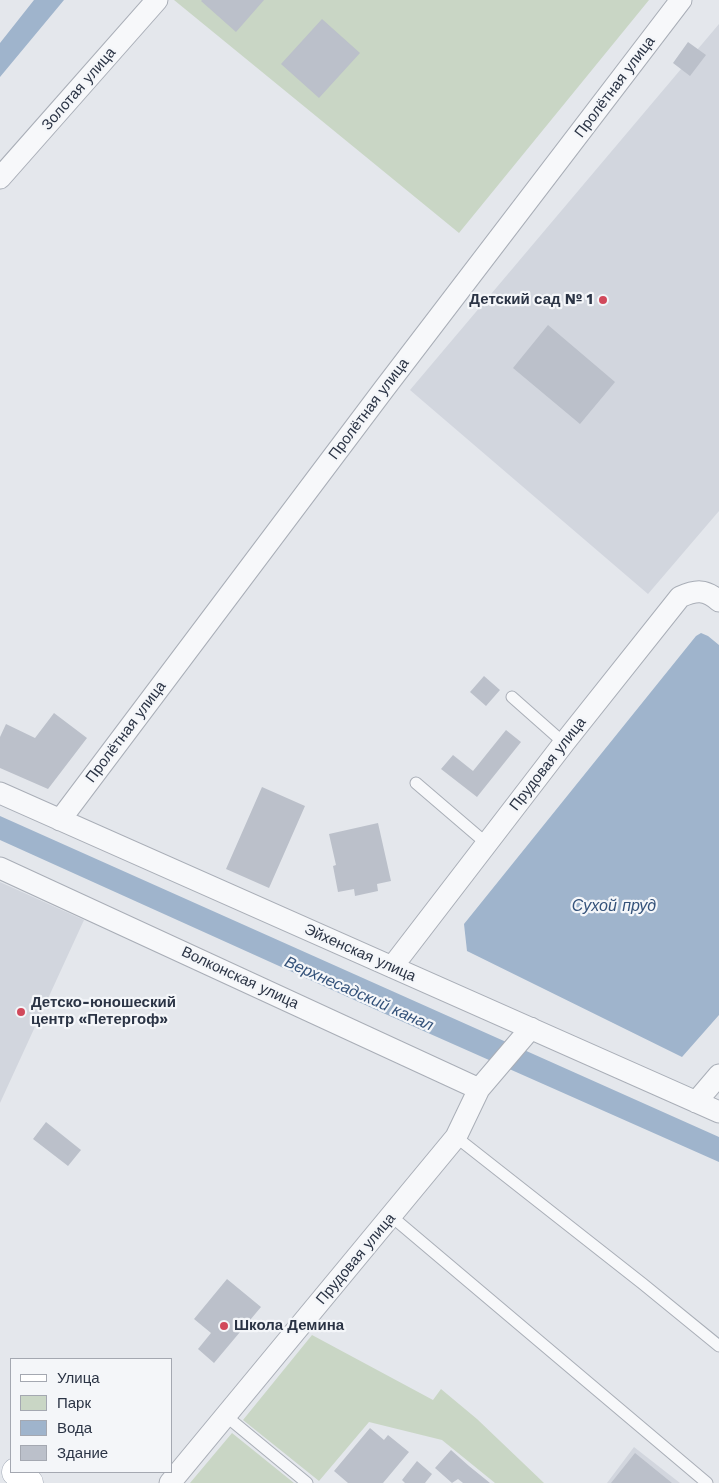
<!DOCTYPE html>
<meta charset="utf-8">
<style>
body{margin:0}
#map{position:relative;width:719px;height:1483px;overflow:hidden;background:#e4e7ec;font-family:"Work Sans",sans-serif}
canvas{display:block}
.legend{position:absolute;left:10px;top:1358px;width:162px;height:115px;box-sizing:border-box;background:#f4f6f9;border:1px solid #a4a8b1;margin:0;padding:6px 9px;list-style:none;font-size:15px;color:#2b3445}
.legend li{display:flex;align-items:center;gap:10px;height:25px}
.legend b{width:25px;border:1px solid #a4a8b1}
</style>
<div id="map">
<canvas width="719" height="1483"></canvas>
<ul class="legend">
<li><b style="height:6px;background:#fff"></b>Улица</li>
<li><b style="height:14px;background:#c9d6c5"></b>Парк</li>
<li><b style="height:14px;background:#9fb4cc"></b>Вода</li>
<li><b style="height:14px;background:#bbc0ca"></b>Здание</li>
</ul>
</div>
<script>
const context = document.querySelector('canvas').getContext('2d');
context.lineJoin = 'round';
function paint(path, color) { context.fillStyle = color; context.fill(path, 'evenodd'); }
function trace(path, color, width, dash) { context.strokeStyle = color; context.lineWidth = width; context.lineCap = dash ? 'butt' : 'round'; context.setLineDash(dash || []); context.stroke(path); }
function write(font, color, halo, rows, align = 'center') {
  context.font = font + ' "Work Sans",sans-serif'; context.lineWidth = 4.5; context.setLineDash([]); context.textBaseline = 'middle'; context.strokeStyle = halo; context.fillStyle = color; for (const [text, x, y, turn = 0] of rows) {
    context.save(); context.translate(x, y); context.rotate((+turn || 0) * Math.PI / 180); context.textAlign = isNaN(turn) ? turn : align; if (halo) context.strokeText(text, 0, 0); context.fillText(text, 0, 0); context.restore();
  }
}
const built = new Path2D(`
 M719 24V511L648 594 410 390Z
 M0 882 84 920 0 1103Z
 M634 1447 680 1483H607Z`);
const green = new Path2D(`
 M174 0H649L459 233Z
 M312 1335 433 1400 441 1389 477 1419 544 1483H495L442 1440 369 1422 319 1481 243 1420Z
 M232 1433 294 1483H190Z`);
const water = new Path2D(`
 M34 0H64L0 77V43Z
 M701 633 708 636 719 645V1015L682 1057 467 951 464 924 696 636Z
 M0 816 719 1137V1162L392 1017 0 840Z`);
const building = new Path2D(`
 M202 0H264L236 32 201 1Z
 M322 19 360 53 319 98 281 64Z
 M688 42 706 55 690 76 673 63Z
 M548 325 615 382 580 424 513 368Z
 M484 676 500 690 486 706 470 692Z
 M54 713 87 738 48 789 0 768V737L6 724 35 738Z
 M506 730 521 742 477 797 441 769 453 755 473 771Z
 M262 787 305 806 269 888 226 869Z
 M378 823 391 881 377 884 378 891 355 896 354 889 338 892 333 866 336 865 329 834Z
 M46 1122 81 1150 68 1166 33 1139Z
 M227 1279 261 1307 214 1363 198 1349 211 1333 194 1319Z
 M370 1428 384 1440 388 1435 409 1452 383 1483H348L334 1471Z
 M451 1450 469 1466 490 1483H463L458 1479 452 1483 435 1468Z
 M635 1453 672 1483H611Z
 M417 1461 432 1474 425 1483H405L402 1480Z`);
const service = new Path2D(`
 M512 697 564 743
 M416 783 486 843
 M456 1137 643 1284 719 1346
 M391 1216 707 1483
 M226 1416 307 1483`);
const minor = new Path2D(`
 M0 178 157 0
 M0 793 719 1112
 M60 820 384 389 681 0
 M0 868 479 1089
 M392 967 564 743 680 597C696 590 705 589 719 601
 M696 1102 719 1075
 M170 1483 456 1137 479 1089 531 1028`);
const primary = new Path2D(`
 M16 1472 29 1483`);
const markers = [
 [603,300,5,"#d1495b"],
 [21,1012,5,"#d1495b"],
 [224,1326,5,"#d1495b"]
];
const streetNames = [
 ["Пролётная улица",615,87,-53],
 ["Золотая улица",79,89,-49],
 ["Пролётная улица",369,409,-53],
 ["Пролётная улица",126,732,-53],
 ["Прудовая улица",548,764,-52],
 ["Эйхенская улица",360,953,24],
 ["Волконская улица",240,978,25],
 ["Прудовая улица",356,1259,-50]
];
const poiNames = [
 ["Детский сад № 1",593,300,"right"],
 ["Детско-юношеский",31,1003],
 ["центр «Петергоф»",31,1020],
 ["Школа Демина",234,1326]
];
const waterNames = [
 ["Сухой пруд",614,906],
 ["Верхнесадский канал",359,994,24]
];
paint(built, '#d2d6de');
paint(green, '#c9d6c5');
paint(water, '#9fb4cc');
paint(building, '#bbc0ca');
trace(service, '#a9aeb7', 13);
trace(minor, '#a9aeb7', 23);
trace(primary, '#a3abb8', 29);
trace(service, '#f7f8fa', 11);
trace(minor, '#f7f8fa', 21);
trace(primary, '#fff', 28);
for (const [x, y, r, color] of markers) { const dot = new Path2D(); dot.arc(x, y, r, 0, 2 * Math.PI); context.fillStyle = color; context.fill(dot); trace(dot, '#f4f6f9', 2); }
write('15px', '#2b3445', '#f4f6f9', streetNames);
write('bold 15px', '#2b3445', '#f4f6f9', poiNames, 'left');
write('italic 16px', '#34527a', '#f4f6f9', waterNames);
</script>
